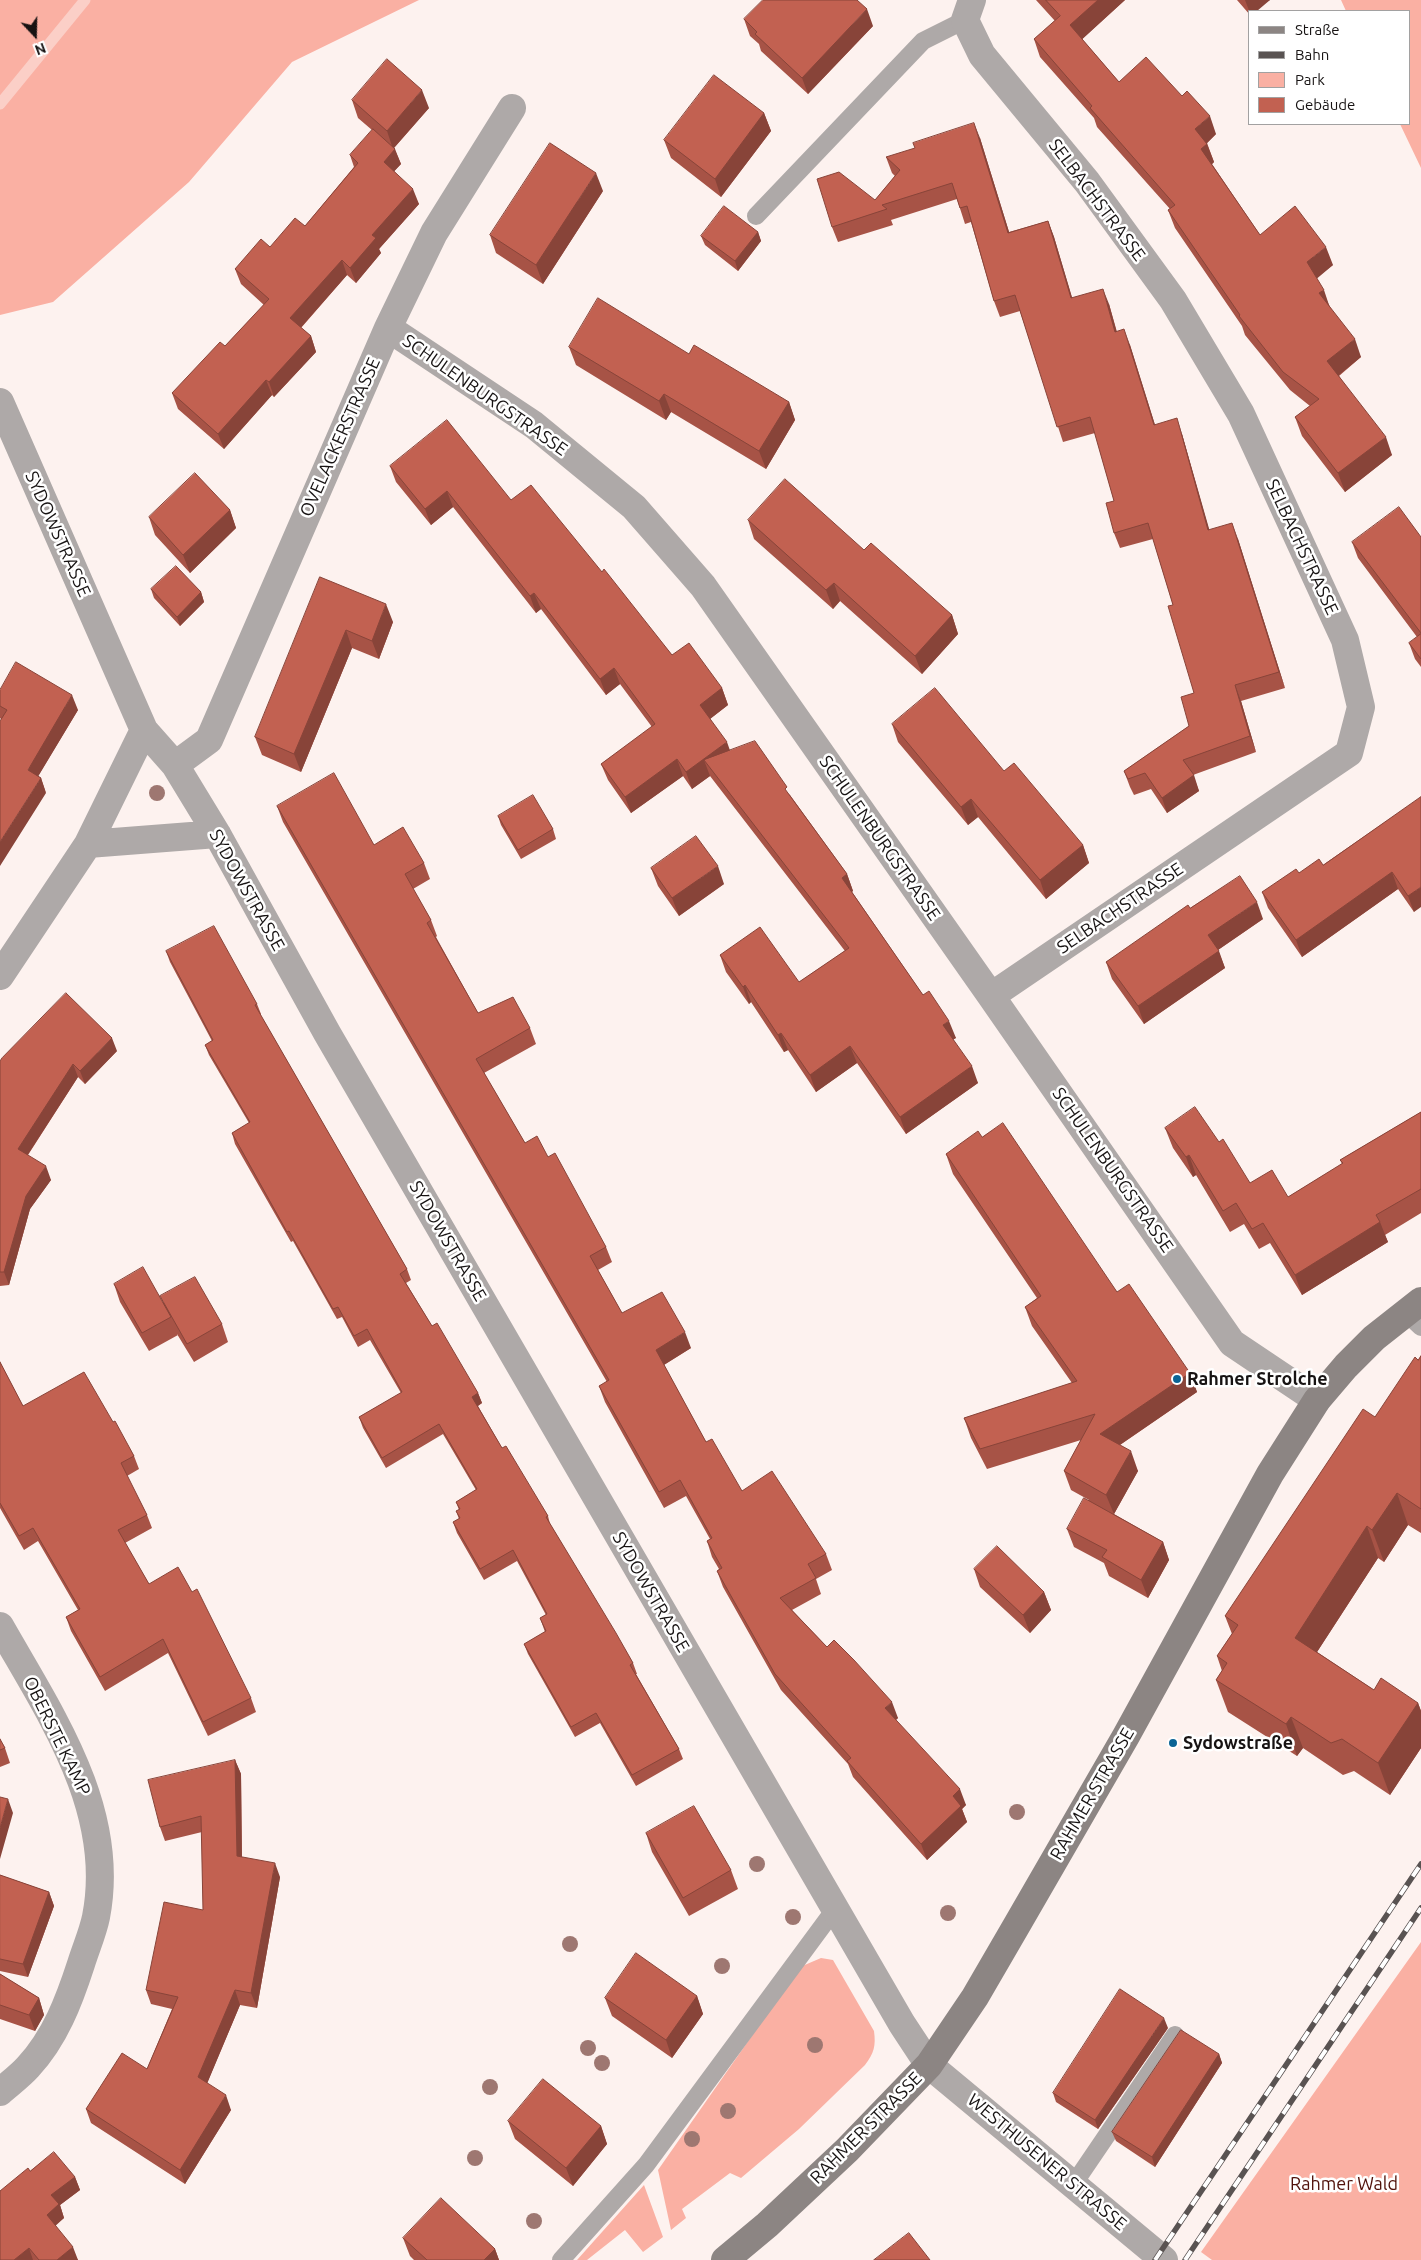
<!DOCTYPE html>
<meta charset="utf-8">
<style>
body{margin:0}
#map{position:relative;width:1421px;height:2260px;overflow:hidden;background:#fdf2ef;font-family:Ubuntu,sans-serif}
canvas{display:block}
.legend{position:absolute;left:1248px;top:10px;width:162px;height:115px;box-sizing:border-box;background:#fff;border:1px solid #a2a1a1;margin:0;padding:6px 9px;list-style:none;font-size:15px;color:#171313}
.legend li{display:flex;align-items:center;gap:10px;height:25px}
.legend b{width:25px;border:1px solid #a2a1a1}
.north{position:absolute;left:10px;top:10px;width:50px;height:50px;-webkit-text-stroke:4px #fff;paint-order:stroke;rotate:159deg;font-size:14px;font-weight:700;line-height:20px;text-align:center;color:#171313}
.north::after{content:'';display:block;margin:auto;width:18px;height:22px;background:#171313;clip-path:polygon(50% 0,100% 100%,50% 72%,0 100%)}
</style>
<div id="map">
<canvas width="1421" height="2260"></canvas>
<ul class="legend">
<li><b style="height:6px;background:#8c8583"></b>Straße</li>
<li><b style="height:6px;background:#595352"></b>Bahn</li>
<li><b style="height:14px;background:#fab0a3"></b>Park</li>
<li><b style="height:14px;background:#c26151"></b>Gebäude</li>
</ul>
<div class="north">N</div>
</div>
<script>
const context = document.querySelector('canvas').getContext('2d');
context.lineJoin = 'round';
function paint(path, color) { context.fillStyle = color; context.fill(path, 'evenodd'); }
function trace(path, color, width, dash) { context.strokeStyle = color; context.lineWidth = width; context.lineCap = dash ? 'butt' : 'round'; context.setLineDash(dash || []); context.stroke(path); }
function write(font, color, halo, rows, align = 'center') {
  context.font = font + ' Ubuntu,sans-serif'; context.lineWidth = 5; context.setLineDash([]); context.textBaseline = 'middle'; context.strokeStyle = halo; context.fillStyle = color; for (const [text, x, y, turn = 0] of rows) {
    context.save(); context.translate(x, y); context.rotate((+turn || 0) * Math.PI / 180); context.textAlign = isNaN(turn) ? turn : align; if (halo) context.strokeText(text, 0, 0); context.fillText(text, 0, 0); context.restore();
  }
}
const green = new Path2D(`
 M0 0H419L292 62 189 182 53 302 0 315Z
 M1341 0H1421V168L1400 124H1410V11H1346Z
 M1421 1942V2260H1212L1201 2252Z
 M821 1958 833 1960 874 2031C876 2046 874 2053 865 2065L799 2129 741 2178 730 2173 682 2209 686 2218 671 2230 658 2170 800 1967Z
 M644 2185 663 2237 643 2252 625 2230 587 2260H577Z`);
const stream = new Path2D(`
 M0 104 85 0`);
const service = new Path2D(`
 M756 216 923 41 965 20
 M1405 1312 1421 1327
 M1073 2185 1175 2035
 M561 2260 646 2165 835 1909`);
const minor = new Path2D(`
 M972 0 965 20 982 55 1087 182 1173 300 1241 414 1345 640 1361 707 1349 753 991 996
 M388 328 534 425 634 507 703 586 991 996 1232 1343 1317 1400
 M0 402 144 730 175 765 217 834 327 1033 902 2024 929 2065 1164 2260
 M175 765 209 740 388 328 434 233 512 108
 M88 844 217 834
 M0 976 88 844 144 730
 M0 1626C50 1714 117 1810 96 1917 93 1932 86 1948 81 1964 69 2001 55 2038 28 2067 20 2076 9 2084 0 2092`);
const secondary = new Path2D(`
 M725 2260 767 2225 847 2150 929 2065 975 1997 1018 1923 1126 1736 1270 1474 1317 1400 1346 1366 1374 1338 1421 1301`);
const rail = new Path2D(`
 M1155 2260 1421 1864
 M1185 2260 1421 1908`);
const trees = [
 [157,793],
 [1017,1812],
 [757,1864],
 [948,1913],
 [793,1917],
 [570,1944],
 [722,1966],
 [815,2045],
 [588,2048],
 [602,2063],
 [490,2087],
 [728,2111],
 [692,2139],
 [475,2158],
 [534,2221]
];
const wall = new Path2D(`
 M1036 0H1125L1082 39 1119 82 1216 134 1207 143 1214 162 1212 164 1260 235 1333 265 1316 278 1330 307 1361 357 1339 376 1392 455 1345 492 1302 436 1295 417 1310 406 1290 390 1245 335 1242 326 1175 228 1168 210 1170 209 1097 127 1094 118 1040 57 1034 39 1055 21Z
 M1237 0H1270L1250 11V15Z
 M744 19 873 26 808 94 761 51 759 44 750 36Z
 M352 100 429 108 394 148 401 164 394 171 419 204 379 249 381 253 356 283 347 275 301 328 311 336 316 352 274 397 272 395 224 449 178 409 172 393 225 346 264 305 241 284 235 269 305 226 354 167 350 155 372 130 358 118Z
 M764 113 771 131 721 197 671 158 664 140Z
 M980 138 1009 232 1048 221 1054 237 1072 298 1109 304 1117 332 1130 345 1155 425 1182 434 1209 530 1238 539 1285 688 1241 701 1256 752 1193 775 1199 791 1167 813 1151 789 1134 795 1130 787 1124 771 1189 726 1194 693 1173 605 1153 539 1120 548 1114 533V501L1095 433 1063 442 1020 311 1000 317 994 301 971 222 965 224 957 199 891 220 893 225 838 242 832 227 875 200 895 176 892 173 886 157Z
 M603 191 543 284 496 253 490 235Z
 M758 232 761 241 738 271 705 245 701 236Z
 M569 347 689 354 789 402 795 420 766 469 671 412 666 420 576 365Z
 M390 466 511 500 602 572 672 655 722 688 728 705 710 719 730 751 790 795 847 874 853 891 852 892 923 995 956 1038 953 1039 978 1083 906 1134 857 1063 816 1092 788 1050 784 1052 751 1002 749 1004 726 972 720 955 799 982 845 951 710 776 692 789 683 776 631 813 608 780 601 764 652 727 620 684 606 695 541 609 536 613 453 507 431 525 396 482Z
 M230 510 236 528 190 573 155 535 149 517Z
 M748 520 864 550 952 615 958 634 922 674 840 601 833 609 754 539Z
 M1421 537V667L1415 659 1409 643 1417 637 1358 558 1352 542Z
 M320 577 393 622 379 659 352 648 301 772 262 755 255 737Z
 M151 589 201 592 204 602 180 626 154 598Z
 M0 690 78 710 38 776 41 778 46 793 1 719 0 718Z
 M892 724 1004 771 1083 845 1089 863 1046 899 978 817 968 825 898 742Z
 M1421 797 1414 912 1398 889 1302 957 1268 908 1262 892 1299 873 1323 865Z
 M277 806 374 845 424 863 430 879 413 889 431 920 437 936 436 937 478 1013 530 1028 536 1044 484 1073 525 1143 548 1157 606 1247 612 1262 598 1270 622 1313 691 1348 664 1365 706 1442 742 1491 826 1554 832 1570 816 1579 821 1594 792 1610 827 1647 898 1718 896 1720 966 1805 962 1809 967 1822 927 1860 853 1777 848 1764 781 1690 723 1587 717 1571 719 1569 712 1557 707 1541 710 1539 686 1496 664 1508 605 1402 599 1386 607 1382 283 822Z
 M498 816 553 829 556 839 521 859 501 825Z
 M651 868 724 884 679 916 658 886Z
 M1190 908 1263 919 1218 950 1225 968 1144 1024 1112 979 1106 962Z
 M166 951 257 1004 261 1014H260L407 1269 411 1280 406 1283 432 1326 478 1393 482 1403 478 1406 502 1448 548 1516 550 1524 633 1663 637 1674H636L679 1749 683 1759 636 1786 600 1723 575 1737 528 1654 524 1644 545 1632 540 1618 546 1615 517 1561 484 1580 457 1533 453 1522 459 1519 456 1511 459 1510 456 1502 476 1490 443 1434 386 1468 363 1428 359 1417 401 1393 370 1340 358 1347 342 1317 337 1319 293 1241 291 1242 235 1144 232 1133 249 1123 209 1055 205 1045 212 1041 170 962Z
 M117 1051 85 1084 78 1077 28 1155 51 1180 30 1209 9 1285 0 1286V1061Z
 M1421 1112V1213L1385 1235 1388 1242 1302 1295 1270 1243 1259 1249 1244 1224 1230 1232 1196 1175 1193 1177 1173 1148 1165 1128 1219 1142 1250 1183 1288 1197 1342 1164 1340 1160Z
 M982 1137 1117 1292 1190 1373 1197 1392 1120 1445 1138 1471 1114 1514 1163 1542 1169 1560 1148 1598 1109 1576 1104 1563 1074 1547 1067 1529 1089 1500 1071 1490 1064 1471 1081 1440 987 1469 971 1438 964 1418 1072 1383 1032 1326 1025 1307 1037 1298 953 1174 946 1154Z
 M114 1284 222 1324 228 1342 194 1362 177 1334 178 1335 149 1351 120 1302Z
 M1421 1356V1533L1408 1525 1384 1562 1378 1558 1317 1652 1374 1690 1418 1703 1421 1711V1748L1390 1795 1354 1771 1343 1775 1303 1748 1297 1756 1228 1712 1216 1680 1222 1671 1217 1656 1232 1634 1225 1616Z
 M0 1362 23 1406 113 1422 134 1456 139 1469 127 1476 147 1515 152 1528 125 1543 149 1584 251 1698 256 1712 208 1736 168 1653 105 1691 71 1631 66 1617 78 1610 38 1541 24 1550 0 1508Z
 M974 1569 1044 1592 1051 1610 1030 1633 980 1587Z
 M0 1739 5 1748 10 1763 0 1767Z
 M235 1760 241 1774 242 1857 280 1877 257 2008 240 2005 207 2083 231 2110 185 2184 91 2123 86 2109 147 2069 172 2009 151 2004 146 1990 203 1910 202 1832 165 1841 160 1827Z
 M646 1833 731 1870 738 1889 689 1916 652 1852Z
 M0 1875 49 1892 54 1906 28 1977 0 1971Z
 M0 1974 39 1998 44 2015 35 2031 0 2019Z
 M697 1996 703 2014 672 2058 612 2016 605 1998Z
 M1168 2028 1098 2129 1056 2102 1053 2093Z
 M1219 2054 1222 2063 1155 2167 1116 2141 1112 2132Z
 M508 2121 601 2126 607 2144 573 2186 515 2139Z
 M30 2171 75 2177 80 2190 60 2205 64 2218 55 2225 78 2260H0Z
 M403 2238 495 2249 499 2260H414L410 2256Z`);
const shadedWall = new Path2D(`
 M1098 0H1125L1077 44 1070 25Z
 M1245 0H1270L1257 11H1250V13Z
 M867 9 873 26 808 94 802 78Z
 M422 90 429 108 393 149 387 131Z
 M764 113 771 131 721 197 715 179Z
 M1210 116 1216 134 1202 148 1195 129Z
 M974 123 980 138 1014 248 1008 233Z
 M1207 144 1214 162 1208 168 1201 149Z
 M395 149 401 164 389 177 384 162Z
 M596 173 603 191 543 284 536 265Z
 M413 189 419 204 379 249 381 253 356 283 350 268 372 235Z
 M1048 221 1054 237 1077 314 1071 298Z
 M758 232 761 241 738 271 735 261Z
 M1326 247 1333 265 1314 281 1307 262Z
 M342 260 347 275 296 333 290 318Z
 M1103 289 1109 304 1121 348 1115 332Z
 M1324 290 1330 308 1319 293Z
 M1124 329 1130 345 1160 441 1154 425Z
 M311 336 316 352 274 397 269 382Z
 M1355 339 1361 357 1334 379 1327 361Z
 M266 380 272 395 224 449 218 434Z
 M664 394 671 412 666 420 659 401Z
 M789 402 795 420 766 469 759 451Z
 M1177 418 1182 434 1214 546 1208 530Z
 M1386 437 1392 455 1345 492 1338 473Z
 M447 491 453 507 431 525 425 509Z
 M230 510 236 528 190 573 183 555Z
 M1232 523 1238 539 1285 688 1279 672Z
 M834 583 840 601 833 609 826 590Z
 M201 592 204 602 180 626 177 617Z
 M534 593 541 609 536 613 530 596Z
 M386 604 393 622 379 659 372 641Z
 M952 615 958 634 922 674 915 656Z
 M346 630 352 648 301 772 294 754Z
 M614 668 620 684 606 695 600 679Z
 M1235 685 1241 701 1256 752 1250 736Z
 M722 688 728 705 706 722 700 705Z
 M72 695 78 710 33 785 28 770Z
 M727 742 733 759 704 760 710 776 692 789 686 772Z
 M677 759 683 776 631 813 625 797Z
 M1194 775 1199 791 1167 813 1162 798Z
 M41 778 46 793 0 866V842Z
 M971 799 978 817 968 825 961 807Z
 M1083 845 1089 863 1046 899 1040 880Z
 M718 866 724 884 679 916 672 898Z
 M1392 872 1398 889 1302 957 1296 940Z
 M847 874 853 891 848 894 842 878Z
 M1421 887V907L1414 912 1408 896Z
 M1257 902 1263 919 1215 952 1208 935Z
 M1219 951 1225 968 1144 1024 1138 1006Z
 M745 985 751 1002 749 1004 743 987Z
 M949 1021 956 1038 949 1042 943 1025Z
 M781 1033 788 1050 784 1052 778 1035Z
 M112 1038 117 1051 85 1084 80 1071Z
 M850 1046 857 1063 816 1092 810 1075Z
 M73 1064 78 1077 23 1162 18 1149Z
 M972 1066 978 1083 906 1134 900 1117Z
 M1189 1155 1196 1175 1193 1177 1186 1157Z
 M46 1166 51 1180 30 1209 9 1285 4 1272 26 1196Z
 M1380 1222 1388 1242 1302 1295 1295 1275Z
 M685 1332 691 1348 662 1366 656 1350Z
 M1190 1373 1197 1392 1108 1453 1100 1434Z
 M478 1393 482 1403 476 1407 472 1397Z
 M1131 1451 1138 1471 1114 1514 1106 1495Z
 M1397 1493 1408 1525 1384 1562 1372 1530Z
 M1367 1526 1378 1558 1306 1669 1295 1638Z
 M1163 1542 1169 1560 1148 1598 1141 1580Z
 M1044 1592 1051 1610 1030 1633 1023 1615Z
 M892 1702 898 1718 891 1724 885 1708Z
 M1418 1703 1421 1711V1748L1390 1795 1378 1763Z
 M1291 1717 1303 1748 1297 1756 1286 1724Z
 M235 1760 241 1774 242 1871 237 1856Z
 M960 1789 966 1805 962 1809 967 1822 927 1860 921 1844 953 1796Z
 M8 1799 13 1813 0 1859V1828Z
 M275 1863 280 1877 257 2008 251 1993Z
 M49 1892 54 1906 28 1977 23 1964Z
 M235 1990 240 2005 204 2091 198 2077Z
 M697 1996 703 2014 672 2058 666 2040Z
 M39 1998 44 2015 35 2031 29 2015Z
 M1164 2018 1168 2028 1098 2129 1095 2120Z
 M1219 2054 1222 2063 1155 2167 1152 2157Z
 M226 2095 231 2110 185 2184 180 2170Z
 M601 2126 607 2144 573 2186 566 2168Z
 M75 2177 80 2190 60 2205 64 2218 52 2229 47 2215 51 2195Z
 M73 2247 78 2260H57Z
 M29 2248 33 2260H14Z
 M495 2249 499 2260H484Z`);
const building = new Path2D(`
 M763 0H857L867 9 802 78 755 34 757 32 744 19Z
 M1046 0H1098L1070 25 1119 82 1146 57 1182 96 1187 91 1210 116 1195 129 1207 144 1201 149 1260 235 1295 206 1326 247 1307 262 1324 290 1319 293 1355 339 1327 361 1386 437 1338 473 1295 417 1319 399 1283 372 1239 316 1240 315 1168 210 1175 205 1090 108 1092 106 1034 39 1060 16Z
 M387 59 422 90 387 131 352 100Z
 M714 75 764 113 715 179 664 140Z
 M974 123 1008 233 1048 221 1071 298 1103 289 1115 332 1124 329 1154 425 1177 418 1208 530 1232 523 1279 672 1235 685 1250 736 1183 760 1194 775 1162 798 1145 773 1128 779 1124 771 1189 726 1181 697 1194 693 1168 606 1173 605 1148 523 1114 533 1106 503 1114 501 1090 417 1057 427 1015 295 994 301 967 206 960 208 952 183 882 205 887 209 832 227 817 179 839 172 875 200 900 170 886 157 915 148 913 143Z
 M373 129 395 149 384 162 413 189 372 235 376 238 350 268 342 260 290 318 311 336 269 382 266 380 218 434 172 393 220 342 225 346 269 299 235 269 261 239 270 247 295 218 305 226 358 163 350 155Z
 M550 143 596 173 536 265 490 235Z
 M724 206 758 232 735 261 701 236Z
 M598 298 689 354 694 345 789 402 759 451 664 394 659 401 569 347Z
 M447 420 511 500 531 485 602 572 604 569 672 655 689 643 722 688 700 705 727 742 686 772 677 759 625 797 601 764 655 724 614 668 600 679 534 593 530 596 447 491 425 509 390 466Z
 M195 473 230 510 183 555 149 517Z
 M785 479 864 550 871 543 952 615 915 656 834 583 826 590 748 520Z
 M1399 507 1421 537V633L1352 542Z
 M176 566 201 592 177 617 151 589Z
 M320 577 386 604 372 641 346 630 294 754 255 737Z
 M1421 634V659L1409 643Z
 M16 662 72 695 28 770 41 778 0 842V721L7 710 0 706V690Z
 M935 688 1004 771 1014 763 1083 845 1040 880 971 799 961 807 892 724Z
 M755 741 787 787 785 789 847 874 842 878 923 995 929 991 949 1021 943 1025 972 1066 900 1117 850 1046 810 1075 781 1033 778 1035 745 985 743 987 720 955 760 927 799 982 849 948 704 760Z
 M334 773 374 845 403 827 424 863 405 874 431 920 427 923 478 1013 513 997 530 1028 476 1059 525 1143 537 1136 548 1157 555 1153 606 1247 590 1256 622 1313 662 1292 685 1332 656 1350 706 1442 712 1439 742 1491 772 1471 826 1554 808 1564 816 1578 780 1598 827 1647 834 1640 854 1660 892 1702 885 1708 960 1789 953 1796 961 1806 921 1844 847 1761 851 1758 775 1674 717 1571 722 1568 707 1541 712 1538 680 1480 659 1492 599 1386 609 1380 277 806Z
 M533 795 553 829 518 850 498 816Z
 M1421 797V887L1408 896 1392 872 1296 940 1262 892 1296 869 1299 873 1319 859 1323 865Z
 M696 836 718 866 672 898 651 868Z
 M1240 876 1257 902 1208 935 1219 951 1138 1006 1106 962 1188 905 1190 908Z
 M214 926 257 1004 255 1005 407 1269 400 1274 432 1326 437 1323 478 1393 472 1397 502 1448 506 1446 548 1516 546 1517 616 1633 633 1663 630 1665 679 1749 632 1775 596 1713 571 1727 524 1644 546 1631 540 1618 547 1614 513 1550 480 1569 453 1522 460 1518 456 1511 460 1509 456 1502 477 1489 439 1424 382 1458 359 1417 402 1392 367 1329 354 1336 338 1307 333 1309 289 1231 287 1232 232 1133 250 1122 205 1045 213 1040 166 951Z
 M66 993 112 1038 80 1071 73 1064 18 1149 46 1166 26 1196 4 1272H0V1061L2 1058Z
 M1195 1107 1219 1142 1223 1139 1250 1183 1272 1170 1288 1197 1343 1163 1340 1160 1421 1112V1189L1376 1215 1380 1222 1295 1275 1263 1223 1252 1229 1236 1203 1223 1211 1189 1155 1186 1157 1165 1128Z
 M1003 1123 1117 1292 1129 1284 1190 1373 1100 1434 1131 1451 1106 1495 1064 1471 1095 1414 980 1449 964 1418 1077 1381 1025 1307 1041 1296 946 1154 978 1131 982 1137Z
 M143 1267 171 1317 142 1333 114 1284Z
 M195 1277 222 1324 187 1344 160 1296Z
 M1421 1356V1509L1397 1493 1372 1530 1367 1526 1295 1638 1374 1690 1381 1678 1418 1703 1378 1763 1342 1739 1331 1743 1291 1717 1286 1724 1216 1680 1227 1663 1217 1656 1238 1625 1225 1616 1363 1409 1375 1417 1415 1357 1418 1360Z
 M0 1362 23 1406 84 1372 113 1422 115 1421 134 1456 121 1463 147 1515 118 1530 149 1584 178 1567 192 1592 197 1589 251 1698 203 1722 163 1639 100 1677 66 1617 80 1609 33 1528 19 1536 0 1503Z
 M1084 1498 1163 1542 1141 1580 1102 1557 1107 1550 1067 1529Z
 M997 1546 1044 1592 1023 1615 974 1569Z
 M0 1739 5 1748 0 1750Z
 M235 1760 237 1856 275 1863 251 1993 235 1990 198 2077 226 2095 180 2170 86 2109 122 2053 147 2069 178 1997 146 1990 164 1902 203 1910 201 1816 160 1827 148 1780Z
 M0 1797 8 1799 0 1828Z
 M694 1806 731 1870 683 1898 646 1833Z
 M0 1875 49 1892 23 1964 0 1959Z
 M636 1953 697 1996 666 2040 605 1998Z
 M0 1974 39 1998 29 2015 0 2005Z
 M1120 1989 1164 2018 1095 2120 1053 2093Z
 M1181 2030 1219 2054 1152 2157 1112 2132Z
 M543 2079 601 2126 566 2168 508 2121Z
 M54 2152 75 2177 51 2195 59 2204 47 2215 73 2247 57 2260H39L29 2248 14 2260H0V2191L28 2168 30 2171Z
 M441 2198 495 2249 484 2260H427L403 2238Z
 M909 2233 930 2260H874Z`);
const markers = [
 [1177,1379,5,"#0b6495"],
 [1173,1743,5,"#0b6495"]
];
const streetNames = [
 ["SELBACHSTRASSE",1097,200,53],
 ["SCHULENBURGSTRASSE",485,395,35],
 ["OVELACKERSTRASSE",340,437,-66],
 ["SYDOWSTRASSE",58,534,66],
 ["SELBACHSTRASSE",1302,547,65],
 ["SCHULENBURGSTRASSE",880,838,55],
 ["SYDOWSTRASSE",247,890,61],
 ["SELBACHSTRASSE",1120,908,-34],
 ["SCHULENBURGSTRASSE",1113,1170,55],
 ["SYDOWSTRASSE",448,1241,60],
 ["SYDOWSTRASSE",651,1592,60],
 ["OBERSTE KAMP",57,1736,64],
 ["RAHMER STRASSE",1092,1794,-60],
 ["RAHMER STRASSE",866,2128,-45],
 ["WESTHUSENER STRASSE",1047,2162,40]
];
const poiNames = [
 ["Rahmer Strolche",1187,1379],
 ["Sydowstraße",1183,1743]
];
const parkNames = [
 ["Rahmer Wald",1344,2184]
];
paint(green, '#fab0a3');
trace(stream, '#fbcfc7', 11);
trace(service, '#aea9a8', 18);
trace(minor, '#aea9a8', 28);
trace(secondary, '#8c8583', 28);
trace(rail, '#595352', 5.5);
trace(rail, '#fff', 4, [11]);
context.fillStyle = '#9e7771';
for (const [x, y] of trees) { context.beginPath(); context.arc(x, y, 8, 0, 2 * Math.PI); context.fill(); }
paint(wall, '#a75346');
paint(shadedWall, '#884439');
paint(building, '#c26151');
trace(building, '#884439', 1);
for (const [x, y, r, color] of markers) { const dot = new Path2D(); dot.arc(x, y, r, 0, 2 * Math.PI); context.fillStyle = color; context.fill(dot); trace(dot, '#fff', 2); }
write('18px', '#171313', '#fff', streetNames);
write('bold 18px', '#171313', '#fff', poiNames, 'left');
write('18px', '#50120a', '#fff', parkNames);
</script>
